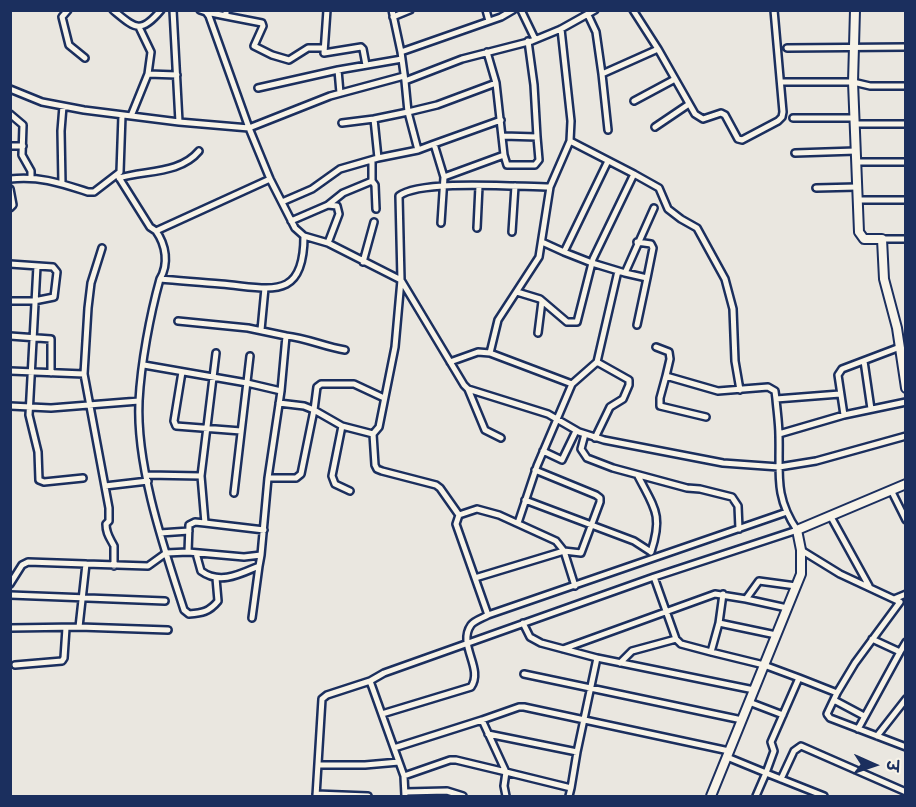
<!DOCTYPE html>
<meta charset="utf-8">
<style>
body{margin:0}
#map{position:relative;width:916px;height:807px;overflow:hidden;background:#eae7e0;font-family:"Comic Neue","Playpen Sans Deva",sans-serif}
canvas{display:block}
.frame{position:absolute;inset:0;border:12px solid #1b2f5e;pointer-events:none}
.north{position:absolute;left:844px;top:735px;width:60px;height:60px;-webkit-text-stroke:4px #f7f3e8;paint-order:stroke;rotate:93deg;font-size:16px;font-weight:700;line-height:24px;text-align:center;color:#1b2f5e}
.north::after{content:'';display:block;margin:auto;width:21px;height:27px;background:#1b2f5e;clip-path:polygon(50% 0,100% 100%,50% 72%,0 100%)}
</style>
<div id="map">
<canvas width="916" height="807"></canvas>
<div class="frame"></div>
<div class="north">उ</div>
</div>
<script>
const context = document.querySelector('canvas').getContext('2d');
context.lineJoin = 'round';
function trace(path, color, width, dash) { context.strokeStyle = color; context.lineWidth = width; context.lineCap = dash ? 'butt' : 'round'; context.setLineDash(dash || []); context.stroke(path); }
const street = new Path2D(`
 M68 10 62 17 69 45 85 58
 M113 10C135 28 140 35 161 10
 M173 10 179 122 249 128 330 96 404 76
 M200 10 206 12 209 16 249 128 270 179 295 228 304 236 328 243 401 280 464 385 468 389 548 414 579 432 604 440 723 463 779 467 816 461 906 436
 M327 10 324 53 361 47 363 49 366 65
 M392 10 401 52 405 81 462 59 532 41 561 29 595 10
 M486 10 489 21
 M521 10 535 39
 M633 10 658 49 695 114 703 119 721 113 725 115 738 139 742 140 778 121 782 117 783 112 774 10
 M206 12 226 16V10
 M588 15 596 32 602 74
 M226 16 262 23 263 26 254 46 272 55 289 60 308 48H323
 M393 17 410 10
 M139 27 151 52 148 74
 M561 29 571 121 570 141 550 187 539 257 498 320 490 353 572 384
 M787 48 906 47
 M401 52 501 17 513 10
 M338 70 340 93
 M405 81 408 112 437 105 496 83
 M781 82H853L870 86H906
 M258 88 338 70 402 59
 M10 89 42 102 84 110 179 122
 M634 101 675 79
 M10 114 23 125 22 155 31 171V177
 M131 116 148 74 177 75
 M793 118H854
 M342 123 374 119
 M855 124H906
 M655 127 689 104
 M608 130 602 74 658 49
 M503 136 537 137 534 85 528 41
 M570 141 634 174
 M434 144 501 120
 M10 146H23
 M795 153 856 151
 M504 155 507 165H535L539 160 537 137
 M378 158 374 119 408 112 418 150 434 144 444 177
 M856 162H906
 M118 176 150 227 156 231
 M119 178C146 170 180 174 199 151
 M10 179C41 176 60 183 88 192H94L120 172 122 115
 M372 181 375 185 376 209
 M62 184 61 131 63 106
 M816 188 857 187
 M10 189 13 205 10 208
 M857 200H906
 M282 202 312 189 340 169 378 158 418 150
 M328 205 343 193 372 181V160
 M291 221 328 205 337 206 339 214 328 243
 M441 223 444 177 504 155 496 83 487 52
 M477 228 479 186
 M512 232 515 186
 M882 239H906
 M542 242 564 252 608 161
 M102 248 91 283 88 308 84 374 109 508V521L106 524C106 534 110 538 114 546V566
 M564 252 592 263 625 273 654 208
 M363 262 374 222
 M10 264 53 267 57 272 54 297 34 301H10
 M37 266 29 415 38 452 39 480 44 482 83 478
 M625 273 647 278 653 248 651 244 637 242
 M160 279C169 264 166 245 156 231L270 179
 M517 292 540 299 567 322H577L593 259 634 174 659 188 668 209 681 219 697 228 725 279 733 309 735 361 740 390
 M637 325 647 278
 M261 330 265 288
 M538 333 542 301
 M10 336 51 339V373
 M286 336C307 338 325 347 345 350
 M656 347 669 352 670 359 666 376 718 391 768 387 775 391 776 399 840 394
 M900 347 842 369 838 375 844 415 906 402
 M864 361 871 409
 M450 362 478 352 490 353
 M144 365 247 383 281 391
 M10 371 84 374
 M182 372 174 421 176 426 241 431
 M666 376 660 398V406L706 417
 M468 389 485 430 501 438
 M279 403 304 406 314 410 342 426 373 434
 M10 406 51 408 139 401
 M342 426 332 476 335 484 350 491
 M585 434 581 449 587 458 613 468 687 488 700 489 732 497 738 506 739 529
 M779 434 844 415
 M595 438 610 407 623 399 629 385V380L597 362
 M543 451 562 460 576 431
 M147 475 201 476
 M638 476C655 509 663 515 651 552
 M268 478H296L301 474 314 410 317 387 321 384H354L384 398
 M105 486 148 481
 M891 490 906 520
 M234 493 250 356
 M525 500 634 541 651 552
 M459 515 440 488 436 485 382 471 377 469 375 465 373 434 379 427 395 347 401 280 399 196C420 179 520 187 550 187
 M831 517 869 586
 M205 523 264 530
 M518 523 537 466 572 384 597 362 618 271
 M160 533 189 531
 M188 552 189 525 195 522 205 523 201 476 216 353
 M196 553 201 571C220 585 240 574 259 566L261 555
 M654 577 676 639 681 644 711 652 719 623
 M216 578 218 601C209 612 202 613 189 614L184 610C164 548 136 467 139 401 141 363 150 315 160 279 181 281 201 282 221 284 270 288 304 302 304 236
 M475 578 564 551 575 586
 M10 584 22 565 28 562 86 564
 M723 594 719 623 776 635
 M10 595 165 601
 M746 599 787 608
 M894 599 906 594
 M488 615 456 524 459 515 477 509 499 515 556 541 564 551 581 553 600 502V498L596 495 535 470
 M252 618 259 566
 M523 623 530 637 541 643 597 658 577 752
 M79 627 86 564 148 566 166 553 188 552 244 557 261 555 268 478 281 391 286 336 248 328 178 321
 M10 628 79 627 168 630
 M563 649 715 594 746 599 759 581 796 586
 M711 652 764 665 799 678 771 742 774 751 766 773 727 757
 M900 652 906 642
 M597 658 754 690
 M620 663 632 651 676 639
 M15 665 62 661 64 658 66 628
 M524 674 742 720
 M799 678 837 693 855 663 900 602 840 574 801 550
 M370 681 384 673 654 577 797 530C774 496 780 474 779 436 779 424 777 411 776 399
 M837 693 827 714 830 718 906 747
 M834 700 864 716
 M749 702 783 715
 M382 714 471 687C484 668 457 645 471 625 475 620 483 618 488 615L787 512
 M482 720 519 707H524L729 751
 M858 729 900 652 872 639
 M488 734 577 752 571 788
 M877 736 906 699
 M394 748 482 720 506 772 571 788 569 796
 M318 765H365L399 762
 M404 776 450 760H456L506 772 504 786 506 796
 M781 779 794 751 801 746 906 792
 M405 792 447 791 463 796
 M316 794 368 796
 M316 796 322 699 327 695 370 681 404 776 405 796
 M756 796 766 773 824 796`);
const secondary = new Path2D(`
 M855 10 853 82 859 232 864 239H882L884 279 897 328 906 388
 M711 796 801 574V550L797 530 906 484`);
trace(street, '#1b2f5e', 10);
trace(secondary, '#1b2f5e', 12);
trace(street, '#f7f3e8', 5);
trace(secondary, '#f7f3e8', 8);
</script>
